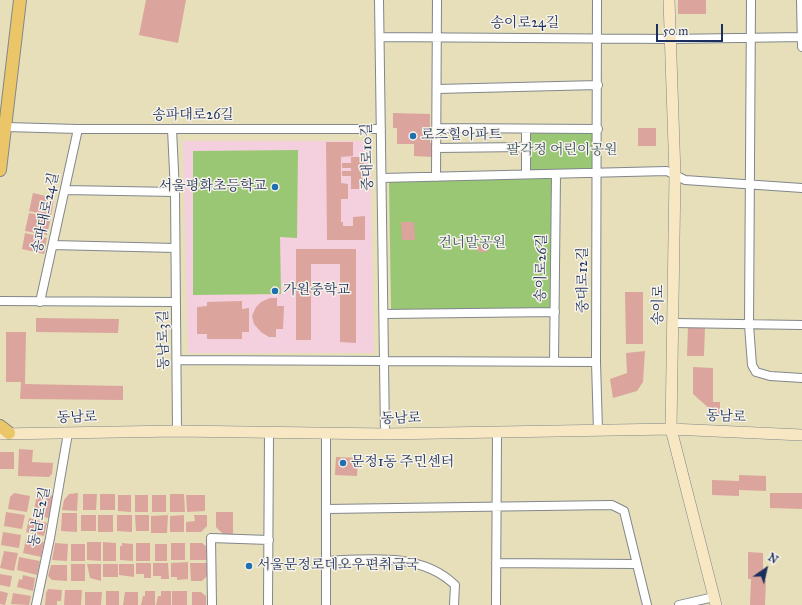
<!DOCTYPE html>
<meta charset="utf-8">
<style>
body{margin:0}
#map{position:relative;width:802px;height:605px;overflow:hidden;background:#e7dfb9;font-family:"IM FELL Great Primer",serif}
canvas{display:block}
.north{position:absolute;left:746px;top:549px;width:40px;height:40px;-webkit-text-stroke:3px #f7f3e8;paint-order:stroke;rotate:34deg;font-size:11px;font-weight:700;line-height:16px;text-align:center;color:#1b2f5e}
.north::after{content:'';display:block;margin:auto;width:14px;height:18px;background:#1b2f5e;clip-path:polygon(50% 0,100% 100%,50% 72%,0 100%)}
.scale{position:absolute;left:656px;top:24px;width:67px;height:18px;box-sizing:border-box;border:2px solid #1b2f5e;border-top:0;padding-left:5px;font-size:12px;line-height:14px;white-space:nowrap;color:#1b2f5e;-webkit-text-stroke:3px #f7f3e8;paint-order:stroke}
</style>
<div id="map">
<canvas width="802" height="605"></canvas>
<div class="north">N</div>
<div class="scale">50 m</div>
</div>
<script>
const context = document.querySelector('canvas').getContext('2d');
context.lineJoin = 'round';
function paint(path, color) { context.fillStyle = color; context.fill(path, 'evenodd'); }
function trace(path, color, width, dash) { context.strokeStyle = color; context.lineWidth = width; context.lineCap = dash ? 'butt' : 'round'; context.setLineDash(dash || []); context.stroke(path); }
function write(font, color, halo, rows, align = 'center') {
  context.font = font + ' "IM FELL Great Primer","Noto Serif KR",serif'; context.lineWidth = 3; context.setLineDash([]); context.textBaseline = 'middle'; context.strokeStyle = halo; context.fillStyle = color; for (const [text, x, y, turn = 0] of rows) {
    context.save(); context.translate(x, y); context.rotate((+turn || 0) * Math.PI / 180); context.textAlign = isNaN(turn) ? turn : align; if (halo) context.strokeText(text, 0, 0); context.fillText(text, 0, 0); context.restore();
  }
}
const built = new Path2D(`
 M183 141H370L374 353H188Z`);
const green = new Path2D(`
 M529 132H596L595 170H529Z
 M298 150 297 238 280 237 281 294 193 295V151Z
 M553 176 551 309H391L389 182Z`);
const building = new Path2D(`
 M146 0H186L178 43 139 35Z
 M678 0H706V14H678Z
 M393 113 430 114V143H433L432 157 414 156V144H397V128H393Z
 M638 128H656V146H638Z
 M326 142H353V156L341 157V183L348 184V199H341V222H343V226H353V217L365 216V240H327Z
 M351 157H364V189H351V176H342V171H351V168H342V163H351Z
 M33 193 54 198 51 216 29 211Z
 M29 213 51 217 47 235 25 231Z
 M401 222H414L415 240H402Z
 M25 233 47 238 44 254 22 249Z
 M478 246H487V252H478Z
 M296 249H356V343L340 342V264H311V340H296Z
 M625 292H643V344H626Z
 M270 298H277V306H284L283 329H276V337H269L261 332 254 324 252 316 256 307 261 302Z
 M242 301V309L249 308V332H242V339H207V334H197V307L207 306V302Z
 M36 318 119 319 118 333 36 332Z
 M688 326 705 327 704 356H687Z
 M6 332H26L25 384 123 386V400L20 399 21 382H6Z
 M645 351 643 382 637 391 613 398 610 379 627 373 626 353Z
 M693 367 713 368V402H720V416L712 415V411L693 394Z
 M19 449 33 450 32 462 53 463 52 474 49 477 18 476Z
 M0 452H14V469H0Z
 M336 457 358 458 357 476 335 475Z
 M739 475 766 476V491L739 490V496L712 495V480L739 481Z
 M14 493 30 496 27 512 8 509 10 497Z
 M49 493 53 497 49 518 33 515 37 494Z
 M78 493 77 511 62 510 64 500 69 494Z
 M770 493H802V509L770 508Z
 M83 494H97L96 510H83Z
 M100 494H115V510H100Z
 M170 494H184L185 512H170Z
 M118 495H131V512L118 511Z
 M135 495H148V512H135Z
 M152 495H166V512H152Z
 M186 495H205V511L187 512Z
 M6 512 25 515 22 529 4 526Z
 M216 512H233V534H223L216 527Z
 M62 513H77V532L61 531Z
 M81 515H96V531H81Z
 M98 515H113V532H98Z
 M117 515H132V532L117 531Z
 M135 515H149V531H136Z
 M168 515 167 533H151V516Z
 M184 515V532H170V516Z
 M194 515H207V526L201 532H186V522L195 521Z
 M29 518 47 523 44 536 26 532Z
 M3 532 21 535 19 548 1 545Z
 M26 539 44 542 41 557 23 553Z
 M87 542H101V561L87 560Z
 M103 542 116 543V561H103Z
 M55 543 68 544 67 561 52 560Z
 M122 543 133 544V561L120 560V546H122Z
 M136 543H150V561H136Z
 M171 543H185V560H171Z
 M190 543H202L207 547V560H190Z
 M71 544H85V561H71Z
 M155 544H167V561H155Z
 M4 551 18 553 14 571 0 568Z
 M748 552 763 553V579L766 580 765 605H750L751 579H748Z
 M19 557 40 561 37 575 17 570Z
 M188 562V579L177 580V577H171V563Z
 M136 563H151V578H144V574H136Z
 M153 563H168L169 579H161V576H153Z
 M190 563H207V576L202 581H191Z
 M71 564H85V581H71Z
 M87 564H101V581L90 578Z
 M103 564H118V577H103Z
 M119 564H134V577L119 575Z
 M51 565H67V581L52 580 48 576Z
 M0 574 12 576 10 587 0 585Z
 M23 575 35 578 33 591 17 587 19 579 22 580Z
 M48 589 62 590 61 601H57V605H45L46 593Z
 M65 590H82L81 605H64Z
 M0 591 8 593 5 605 0 604Z
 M106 591H119V605H106Z
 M145 591H155V605H141L143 596H145Z
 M161 591H171V605H156L158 596H161Z
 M172 591H187V605H172Z
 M85 592H102L101 605H85Z
 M125 592H138V605H123Z
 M192 592H201L206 596V605H192Z
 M13 593 31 596 29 605 11 604Z`);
const street = new Path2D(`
 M379 0 385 434
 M597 0 596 362 598 431
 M751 0 749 325 752 365 756 372 770 376 802 378
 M801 0 802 47
 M380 37 670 39 802 37
 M437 89 598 85
 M6 127 78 129H381
 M436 128 598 129
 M172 129 175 192 177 431
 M436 148 526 147
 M526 174V129
 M436 177 437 0
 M382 178 667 171 685 180 802 188
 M65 190 175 192
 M53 245 175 248
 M0 301 176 302
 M40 302 78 129
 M384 314 555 312
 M674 323 802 325
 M177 360 596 362
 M554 362 556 174
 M326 509 612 505 624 511 647 605
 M326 561C369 559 421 552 455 585L454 605
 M496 563 636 564
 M36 605 50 538 68 433
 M212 605 211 538 269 540
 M268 605 269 433
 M326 605V434
 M496 605 497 433
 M679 605 714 597`);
const secondary = new Path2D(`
 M669 0 675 175 671 429 716 605
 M0 434 177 431 385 434 671 429 802 435`);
const primary = new Path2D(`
 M0 170 20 0
 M0 426 9 433`);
const markers = [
 [413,136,4,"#1f6fb2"],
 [275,187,4,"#1f6fb2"],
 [275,291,4,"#1f6fb2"],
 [343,463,4,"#1f6fb2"],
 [249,566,4,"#1f6fb2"]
];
const streetNames = [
 ["송이로24길",525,24],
 ["송파대로26길",193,116],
 ["중대로10길",368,157,-91],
 ["송파대로24길",46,213,-78],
 ["송이로26길",542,268,-89],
 ["중대로12길",584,280,-90],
 ["송이로",659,305,-89],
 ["동남로3길",164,340,-91],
 ["동남로",726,417,3],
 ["동남로",77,418,-1],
 ["동남로",401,419,-1],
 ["동남로2길",40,517,-79]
];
const poiNames = [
 ["로즈힐아파트",421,136],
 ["서울평화초등학교",267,187,"right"],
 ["가원중학교",283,291],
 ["문정1동 주민센터",351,463],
 ["서울문정로데오우편취급국",257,566]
];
const parkNames = [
 ["팔각정 어린이공원",562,151],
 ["건너말공원",472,244]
];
paint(built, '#f4cfde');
paint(green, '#9ac774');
paint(building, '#dba59d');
trace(street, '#81878c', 10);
trace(secondary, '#81878c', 12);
trace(primary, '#81878c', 14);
trace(street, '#fff', 8);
trace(secondary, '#f7e8c3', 11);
trace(primary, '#ebc669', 12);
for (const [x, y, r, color] of markers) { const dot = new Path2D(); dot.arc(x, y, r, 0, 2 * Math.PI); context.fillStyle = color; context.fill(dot); trace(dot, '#f7f3e8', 1.5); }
write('14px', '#1b2f5e', '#f7f3e8', streetNames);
write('14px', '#1b2f5e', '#f7f3e8', poiNames, 'left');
write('14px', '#3b5564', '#f7f3e8', parkNames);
</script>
